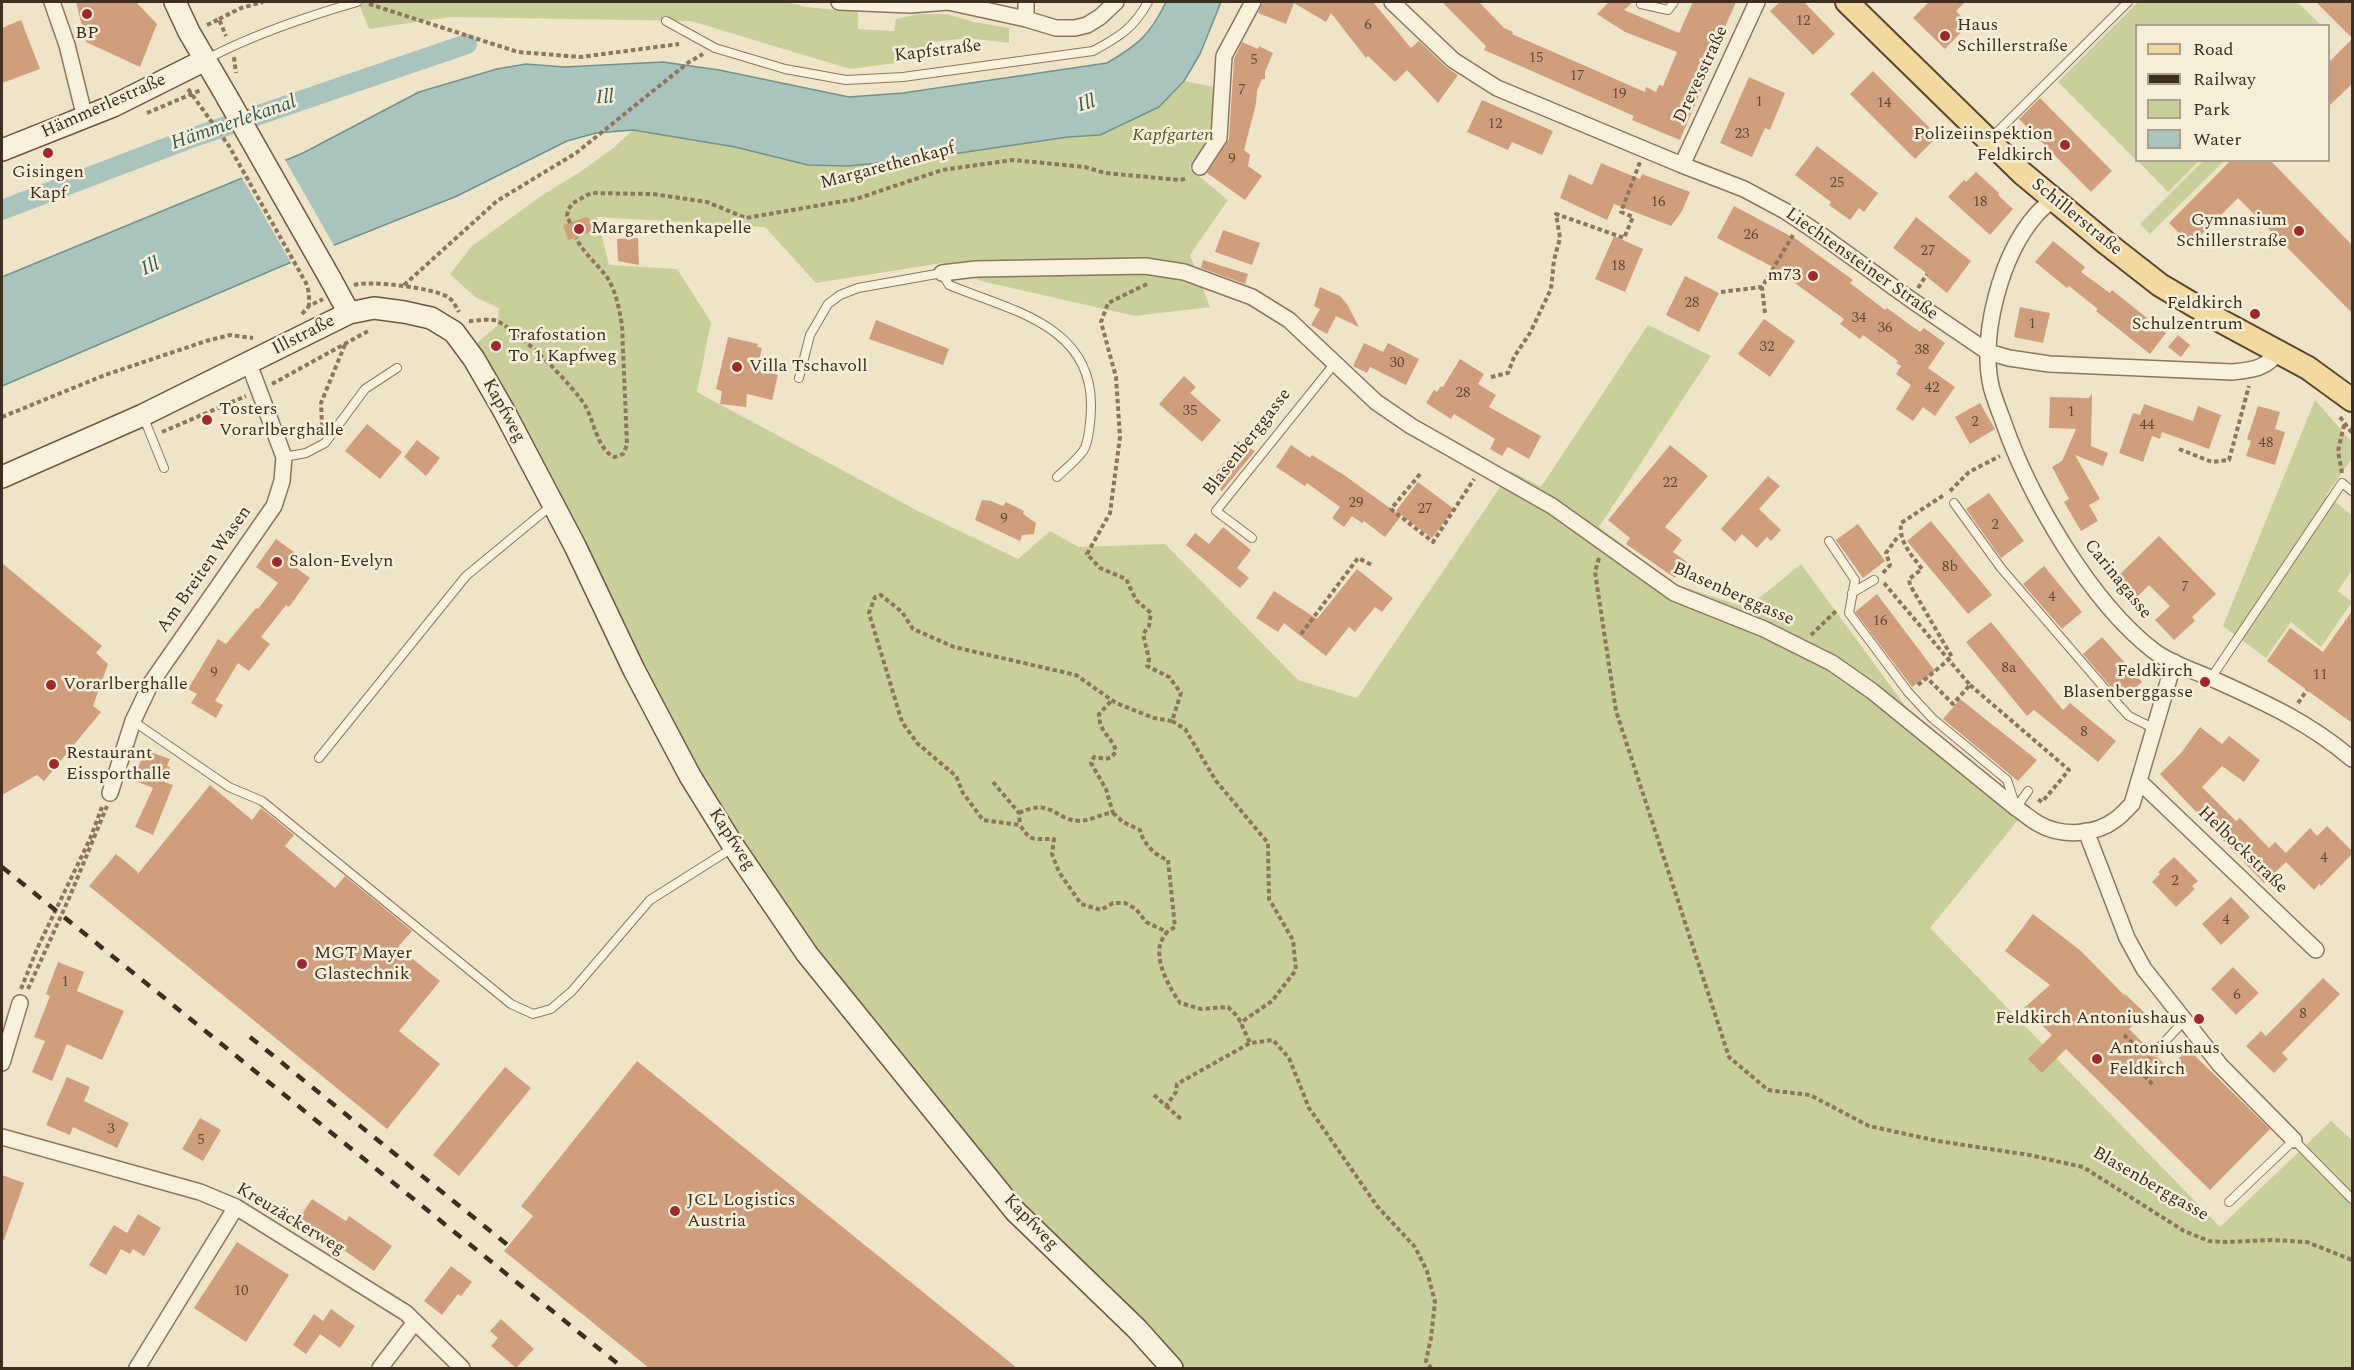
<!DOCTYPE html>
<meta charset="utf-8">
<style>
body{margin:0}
#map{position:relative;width:2354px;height:1370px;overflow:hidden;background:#f0e4c8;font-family:Spectral,serif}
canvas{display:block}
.frame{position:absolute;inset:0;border:3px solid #3d2e20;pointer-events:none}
.legend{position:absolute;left:2135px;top:24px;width:195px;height:138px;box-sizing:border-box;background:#f7eed8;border:2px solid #ada18e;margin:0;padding:8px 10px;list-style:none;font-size:18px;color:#3d2e20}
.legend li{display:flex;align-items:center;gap:12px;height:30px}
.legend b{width:30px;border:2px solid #ada18e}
</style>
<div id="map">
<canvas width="2354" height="1370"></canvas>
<div class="frame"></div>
<ul class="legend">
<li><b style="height:8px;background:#f3d9a0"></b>Road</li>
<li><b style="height:8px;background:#3d2e20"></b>Railway</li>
<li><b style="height:16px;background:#c9cf9b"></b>Park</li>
<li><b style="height:16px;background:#a9c4bc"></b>Water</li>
</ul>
</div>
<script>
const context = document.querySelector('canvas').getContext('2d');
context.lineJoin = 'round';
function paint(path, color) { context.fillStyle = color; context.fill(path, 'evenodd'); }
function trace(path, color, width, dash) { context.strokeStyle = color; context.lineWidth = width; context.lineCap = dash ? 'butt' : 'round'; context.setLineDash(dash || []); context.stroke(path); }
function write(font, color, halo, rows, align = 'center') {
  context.font = font + ' Spectral,serif'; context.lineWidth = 5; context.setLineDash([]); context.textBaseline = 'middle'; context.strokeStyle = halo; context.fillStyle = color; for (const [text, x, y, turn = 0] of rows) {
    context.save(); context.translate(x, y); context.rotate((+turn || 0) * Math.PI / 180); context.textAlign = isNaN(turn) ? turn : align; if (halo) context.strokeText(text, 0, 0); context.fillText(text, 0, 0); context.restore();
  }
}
const green = new Path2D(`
 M358 2H786L806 7 858 12V29L894 31 896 19 919 14H947L974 22 1009 28V43L967 38 934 42 927 59 850 69 691 21 451 17 369 29Z
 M2138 2H2297L2321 25 2136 26V160L2058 82Z
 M1184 81 1214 87 1213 131 1198 159 1189 168 1228 200 1190 255 1210 307 1135 316 981 281 942 263 816 283 765 227 597 217 609 265 677 269 711 322 697 392 920 512 1018 559 1050 531 1079 547 1165 544 1298 680 1357 698 1511 471 1541 487 1648 325 1711 356 1599 527 1675 584 1747 608 1801 564 1906 707 2027 809 1930 928 2220 1227 2331 1121 2352 1140V1368H1172L1015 1211 734 847 474 359 478 342 497 326 499 308 475 297 450 274 472 246 544 194 580 172 612 149 633 130 735 147 808 165 848 166 912 160 1068 137 1100 135 1159 107Z
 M2137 160H2199V161L2168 192Z
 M2203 161H2224L2150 234 2140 224Z
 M2315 400 2352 442V461L2351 460 2326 495 2352 515V570L2338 591 2352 602 2321 647 2291 622 2266 658 2223 626Z`);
const water = new Path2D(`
 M1166 2H1221L1200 54 1184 81 1159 107 1100 135 1068 137 912 160 848 166 808 165 735 147 633 130 596 133 567 141 457 196 282 266 2 386V277L303 153 419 92 497 69 526 64 564 67 663 62 719 70 849 97 903 93 1107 63C1138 45 1150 35 1166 2Z`);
const pier = new Path2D(`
 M284 158 336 249 293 266 241 176Z`);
const canal = new Path2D(`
 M2 210 194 137 467 44`);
const building = new Path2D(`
 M76 2H136L157 24 140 67 86 42Z
 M1263 2H1373L1411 48 1419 41 1446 67 1458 75 1438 103 1407 70 1395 82 1368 56 1366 58 1331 13 1326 22 1294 3 1286 24 1258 13Z
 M1442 2H1479L1504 28 1513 32 1512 34 1645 92 1646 87 1656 92 1659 85 1663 86 1677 52 1625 32 1597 14 1609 2H1633L1624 10 1679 33 1693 2H1736L1708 66 1711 67 1680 140 1632 120 1634 116 1484 50 1486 46Z
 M1780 2H1804L1835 34 1813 55 1770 11Z
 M1929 2H1965L1956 11 1969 24 1945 49 1913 18Z
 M2316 2H2352V38Z
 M21 20 40 69 2 83V28Z
 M2352 39V84L2328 107V63Z
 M1242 42 1258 49 1259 46 1273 53 1265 72V79H1262L1257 91 1256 104 1244 150 1250 155 1248 166 1262 176 1245 200 1207 173 1229 139 1234 59Z
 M1873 71 1938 136 1915 159 1850 94Z
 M1749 77 1785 93 1770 130 1765 128 1752 157 1720 143Z
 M2040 98 2112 171 2091 192 2019 119Z
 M1482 100 1553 131 1542 155 1512 142 1508 150 1467 132Z
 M1817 146 1878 193 1864 212 1859 208 1850 220 1829 205 1831 202 1795 175Z
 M2231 160H2270L2352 245V313L2238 198 2191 245 2169 223Z
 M1601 163 1640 179 1642 174 1690 192 1682 211 1671 226 1614 204 1607 220 1560 198 1569 174 1592 185Z
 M1976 172 1999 193 1998 195 2013 209 1990 235 1948 197 1964 180 1966 182Z
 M1734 206 1796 239 1853 280 1850 283 1885 310 1887 308 1920 332 1924 328 1945 343 1928 368 1955 387 1935 416 1923 407 1913 421 1896 409 1911 385 1896 374 1901 366 1896 363 1898 361 1863 335 1860 339 1840 324 1844 319 1773 267 1717 238Z
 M586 217 597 222 591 232 568 240 563 225Z
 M1916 217 1971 261 1947 293 1927 277 1929 275 1893 248Z
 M1223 230 1260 243 1252 265 1215 252Z
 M1614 236 1643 249 1625 292 1595 279Z
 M638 238 639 265 618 261 617 239Z
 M2053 241 2085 267 2081 272 2110 293 2112 290 2166 333 2150 354 2096 311 2098 309 2069 286 2067 288 2035 262Z
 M1203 260 1248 274 1245 284 1201 268Z
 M1685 276 1719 293 1699 332 1666 315Z
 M1320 287 1340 296 1347 304 1359 327 1336 316 1327 334 1311 325 1320 309 1314 306Z
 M2020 307 2050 313 2043 343 2014 337Z
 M1764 319 1795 341 1770 377 1738 354Z
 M876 320 949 349 943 365 869 339Z
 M2178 335 2190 345 2181 357 2168 347Z
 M728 337 758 344 757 347 762 348 757 370 778 375 772 400 747 394 746 407 720 404 722 391 716 389Z
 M1364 343 1383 352 1388 343 1419 359 1406 385 1370 367 1367 373 1353 366Z
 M1460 359 1484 374 1478 384 1496 395 1489 407 1541 436 1529 459 1508 447 1502 456 1490 449 1495 439 1454 414 1451 419 1426 403 1434 390 1437 392 1441 386 1443 387Z
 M1184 376 1196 387 1190 393 1221 420 1202 442 1159 404Z
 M2092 393 2091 446 2108 453 2103 466 2075 455 2100 499 2089 505 2098 521 2081 531 2064 502 2069 499 2052 467 2062 461 2076 429 2049 428 2050 397 2089 398Z
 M1980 403 1995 429 1970 444 1955 417Z
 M2144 404 2193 421 2198 406 2221 415 2209 449 2162 432 2160 439 2152 436 2143 462 2119 453 2133 413 2140 415Z
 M2258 406 2280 412 2275 429 2285 432 2275 465 2246 456 2251 441 2247 439Z
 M367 424 402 452 380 479 345 451Z
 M417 440 440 458 426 476 404 457Z
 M1238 441 1255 451 1222 491 1209 481 1230 455Z
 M1291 445 1310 458 1312 455 1344 475 1401 516 1385 537 1364 521 1362 523 1352 516 1344 527 1332 518 1340 507 1307 483 1305 486 1276 467Z
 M1670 445 1708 476 1665 527 1682 540 1673 552 1687 562 1675 578 1626 544 1630 538 1608 520Z
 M1768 476 1780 486 1759 509 1781 530 1771 541 1767 537 1757 548 1742 534 1735 542 1721 529Z
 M1418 482 1454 509 1432 538 1396 511Z
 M1989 493 2024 541 2001 558 1966 509Z
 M982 500 991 501 1003 506 1006 502 1024 511 1023 514 1036 523 1034 534 1022 535 1020 541 975 520Z
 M1931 521 1992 595 1968 614 1907 541Z
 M1858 524 1885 561 1863 578 1836 540Z
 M1223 527 1251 550 1237 568 1249 578 1240 588 1186 545 1195 533 1209 544Z
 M2159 536 2216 594 2192 617 2195 621 2174 640 2155 620 2170 606 2149 585 2135 599 2115 579Z
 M276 539 298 555 291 564 310 578 289 607 286 605 261 637 270 644 249 671 238 663 215 701 223 705 216 718 191 703 197 694 188 689 218 639 226 644 256 608 258 609 278 583 256 567Z
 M2 563 102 646 96 653 108 664 93 706 101 712 44 781 37 775 2 795Z
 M2044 566 2082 612 2062 629 2023 584Z
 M1357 569 1393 598 1382 612 1375 607 1355 632 1349 627 1326 656 1284 623 1278 632 1256 618 1274 591 1317 619Z
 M1877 594 1935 671 1912 687 1855 612Z
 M2352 611V723L2267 661 2290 628 2323 652Z
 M1991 622 2063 710 2070 703 2116 741 2098 762 2034 710 2027 716 1966 642Z
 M2102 637 2142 682 2122 700 2083 654Z
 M1960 699 2037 760 2018 781 1943 719Z
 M2200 727 2222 744 2229 736 2260 760 2244 782 2222 766 2202 787 2236 821 2240 818 2269 848 2275 842 2286 853 2310 828 2317 836 2327 826 2352 851V854L2321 886 2319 884 2314 890 2286 862 2264 883 2160 774 2181 753Z
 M145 750 170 759 167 766 170 767 164 782 173 785 153 835 135 827 153 788 133 780Z
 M210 785 252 820 261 808 294 835 285 846 335 888 345 876 412 931 398 947 440 981 399 1031 440 1064 387 1129 89 886 116 854 138 872 137 875Z
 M2174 857 2198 881 2192 886 2195 889 2176 907 2152 882 2160 874 2158 872Z
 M2231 897 2250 917 2221 945 2202 924Z
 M2033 914 2081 951 2124 995 2125 994 2145 1013 2129 1029 2150 1050 2152 1056 2157 1057 2169 1068 2188 1049 2270 1129 2210 1190 2066 1049 2042 1073 2028 1059 2052 1035 2024 1008 2050 985 2005 951Z
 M58 962 84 972 77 991 124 1011 102 1060 67 1044 52 1081 32 1072 45 1041 34 1037 50 996 46 994Z
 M2233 967 2259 993 2236 1015 2211 989Z
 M2323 978 2340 994 2282 1053 2288 1059 2274 1073 2246 1046 2261 1031 2266 1036Z
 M637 1061 1017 1368H649L504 1251 533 1216 521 1206Z
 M505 1067 531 1088 459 1176 433 1155Z
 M67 1077 90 1087 84 1101 129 1123 117 1148 73 1127 70 1135 46 1125Z
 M200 1118 221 1130 203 1161 182 1149Z
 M2 1175 24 1183 4 1240H2Z
 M312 1199 346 1221 349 1216 392 1246 374 1271 335 1244 297 1222Z
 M138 1214 161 1228 144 1256 133 1249 130 1254 121 1249 106 1275 89 1265 114 1225 127 1233Z
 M237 1242 289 1275 246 1342 194 1308Z
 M451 1266 472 1282 461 1296 458 1294 442 1315 424 1301Z
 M331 1309 355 1326 340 1348 320 1334 306 1354 293 1345 314 1314 323 1321Z
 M501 1319 534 1349 516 1368 491 1346 498 1338 490 1331Z`);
const path = new Path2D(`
 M369 4 518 52 581 57 679 44
 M219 19 241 8 263 2
 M207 25 219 19 226 36
 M234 57 236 73
 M188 89 229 146 306 283 309 293V306
 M147 113 201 90
 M570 223 567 216 568 210 573 203 591 193 653 194 707 202 746 218 856 199 942 170 1013 160 1085 167 1105 173 1180 180 1188 178
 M1147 284 1108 303 1101 322 1116 377 1120 437 1110 513 1087 554 1100 568 1126 579 1136 600 1151 613 1149 626 1143 634 1149 659 1147 666 1169 677 1181 693 1172 721 1154 718 1116 703 1076 675 954 647 913 629 902 612 881 595 875 597 869 613 902 722 917 743 956 776 963 793 983 820 1020 825C1032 844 1034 838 1054 839L1052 854 1059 872 1081 904 1101 910 1113 903H1125L1136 909 1146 922 1167 932C1164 936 1161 941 1160 945 1156 965 1170 988 1180 1003L1201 1009 1228 1007 1238 1017 1250 1043
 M354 285C369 280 434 288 448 297 453 300 456 307 459 312
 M404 285 497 201 576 153 689 62 703 54
 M1918 288 1927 274
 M1721 292 1762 287
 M1765 313 1762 287 1793 235
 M302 314 309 306 323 299
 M469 321C477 321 490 318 497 321 519 331 574 386 586 407 594 422 598 451 615 457L623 454 627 445 622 325C619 308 616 290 606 276 596 263 583 252 576 238
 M1491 377 1508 373 1514 357 1530 333 1551 289 1554 260 1560 238 1556 214 1624 238 1633 217 1621 212 1640 162
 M272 384 370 330
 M2 417 105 375 206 341 230 335 253 338
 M2340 417 2352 433
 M322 427 321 403 346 342
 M162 432 246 396
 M2179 449 2212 462 2229 460 2249 386
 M2342 473 2338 451 2344 425
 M1420 474 1391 509 1433 542 1474 479
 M1950 491 1969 472 2000 456
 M1599 558 1595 572 1616 711 1729 1057 1768 1090 1810 1095 1869 1126 1938 1141 2029 1155 2083 1167 2184 1231 2209 1241 2226 1242 2273 1240 2307 1242 2352 1260
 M1883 573 1890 565 1886 553 1899 535
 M1884 583 1970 685 1953 704 1927 678
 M1301 634 1358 558 1372 565
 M1811 635 1836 611
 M1918 685 1952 657 1910 585 1909 579 1922 569C1911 554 1899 543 1901 523L1944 495
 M1970 685 2069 770 2042 802 2036 798
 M2298 703 2307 690
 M1172 721 1185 729 1216 781 1268 843 1269 899 1293 940 1296 970 1272 1001 1240 1023
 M993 782 1019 813 1020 825
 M1019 813C1052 797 1055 821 1081 821 1093 820 1102 813 1113 813L1106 789 1091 763 1094 757 1106 759 1112 757 1116 751C1111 735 1099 733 1099 714L1112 700
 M1113 813 1123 822 1140 830C1143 843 1155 856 1168 860L1175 927 1167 932
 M21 989 37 949 90 839 102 807
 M28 989 70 896 107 806
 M2124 1035 2144 1054
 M2139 1070 2153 1085
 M2134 1075 2150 1058
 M1154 1095 1166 1106 1176 1092 1177 1084 1250 1043 1273 1040 1289 1058 1309 1108 1377 1206 1415 1247 1427 1271 1435 1302 1431 1338 1426 1361 1431 1368
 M1166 1106 1181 1119`);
const lane = new Path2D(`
 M1641 4 1668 10 1674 2
 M666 21 715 48 785 69 846 80 903 77 1093 51C1119 37 1134 28 1148 2
 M207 59C254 34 305 17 357 2
 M1990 139 2128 2
 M799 378 810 335 828 304 840 295 858 288 942 273 949 285C1010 310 1092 325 1091 406 1091 417 1089 443 1083 451 1076 461 1065 469 1057 477
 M143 416 164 468
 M284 457 306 453 325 443 365 389 397 368
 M1954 503 2001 568 2118 704 2129 716 2153 728
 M1252 538 1216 511 1335 363
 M1829 541 1855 580 1849 613 1908 692 1932 718 2007 780 2015 804
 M1852 593 1874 580
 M2211 678 2342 483 2352 491
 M133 721 229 787 262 801 511 1004 533 1014 551 1009 572 991 650 900 734 847
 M319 758 466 576 552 505
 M2016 808 2028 791
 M2156 1051 2184 1021
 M2229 1202 2294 1140 2352 1199`);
const street = new Path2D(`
 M52 2 67 45 85 118
 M839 2 910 5 948 2 1026 19 1056 28H1075L1087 25 1100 17 1116 2
 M1392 2 1453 60 1497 88 1682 165 1744 189 1785 211 1824 237 1910 299 1988 352 2009 358 2049 364 2232 372C2252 370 2266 369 2279 351
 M1026 19V2
 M1682 165 1757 2
 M1200 167 1219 138 1224 56 1253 2
 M2053 199C2047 205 2041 209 2036 215 2001 255 1980 334 1991 386 1994 398 1999 410 2003 421 2029 496 2090 602 2154 651 2171 664 2195 671 2215 680 2266 703 2310 723 2352 759
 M942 273 976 269 1145 266 1184 272 1252 297 1289 320 1376 402 1411 426 1552 506 1674 593 1764 629 1832 663 1872 691 2016 808C2024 813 2031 820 2039 824 2061 837 2095 835 2115 820 2121 816 2127 809 2132 804L2174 662
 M2140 782 2316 950
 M110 793 133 721 151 683 274 506 282 481 284 457 249 364
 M2086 831 2127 938 2144 969 2220 1065 2294 1140
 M2 1063 20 1003
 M2 1137 200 1192 236 1207 406 1313 462 1368
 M137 1368 236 1207
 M380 1368 415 1322`);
const secondary = new Path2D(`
 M175 2 189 32 227 97
 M2 150 113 106 205 60
 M331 280 349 313
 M2 477 143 415 349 313 374 308 404 312 431 318 454 332 474 359 504 411 575 546 634 670 690 776 734 847 807 954 1015 1211 1137 1329 1172 1368`);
const primary = new Path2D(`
 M1847 2 2022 173 2105 242 2160 285 2219 320 2308 368 2352 400`);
const rail = new Path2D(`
 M2 867 623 1368
 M250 1037 509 1246`);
const secondaryBridge = new Path2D(`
 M227 97 331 280`);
const markers = [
 [87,14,6,"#9e2a2b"],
 [1945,36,6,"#9e2a2b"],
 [2065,145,6,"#9e2a2b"],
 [48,153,6,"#9e2a2b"],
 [579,229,6,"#9e2a2b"],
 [2299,231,6,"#9e2a2b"],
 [1813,276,6,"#9e2a2b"],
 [2255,314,6,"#9e2a2b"],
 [496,346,6,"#9e2a2b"],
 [737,367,6,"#9e2a2b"],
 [207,420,6,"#9e2a2b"],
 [277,562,6,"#9e2a2b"],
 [2205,682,6,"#9e2a2b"],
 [51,685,6,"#9e2a2b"],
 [54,764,6,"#9e2a2b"],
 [302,964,6,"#9e2a2b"],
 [2199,1019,6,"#9e2a2b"],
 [2097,1059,6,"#9e2a2b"],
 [675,1211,6,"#9e2a2b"]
];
const numberNames = [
 ["12",1803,22],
 ["6",1368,26],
 ["15",1536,59],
 ["5",1254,61],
 ["17",1577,77],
 ["7",1242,91],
 ["19",1619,95],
 ["1",1759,103],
 ["14",1884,104],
 ["12",1495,125],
 ["23",1742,135],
 ["9",1232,160],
 ["25",1837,184],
 ["16",1658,203],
 ["18",1980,203],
 ["26",1751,236],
 ["27",1928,252],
 ["18",1618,267],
 ["28",1692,304],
 ["34",1859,319],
 ["1",2032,325],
 ["36",1885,329],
 ["32",1767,348],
 ["38",1922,351],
 ["30",1397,364],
 ["42",1932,389],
 ["28",1463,394],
 ["35",1190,412],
 ["1",2071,413],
 ["2",1975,423],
 ["44",2147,426],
 ["48",2266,444],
 ["22",1670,484],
 ["29",1356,504],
 ["27",1425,510],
 ["9",1004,520],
 ["2",1995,526],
 ["8b",1950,568],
 ["7",2185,588],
 ["4",2052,598],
 ["16",1880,622],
 ["8a",2009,669],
 ["9",214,674],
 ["11",2320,676],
 ["8",2084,733],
 ["4",2324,859],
 ["2",2175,882],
 ["4",2226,921],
 ["1",65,983],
 ["6",2237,996],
 ["8",2303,1015],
 ["3",111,1130],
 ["5",201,1141],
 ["10",241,1292]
];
const poiNames = [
 ["Haus",1957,26],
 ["Schillerstraße",1957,47],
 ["BP",87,34,"center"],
 ["Polizeiinspektion",2053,135,"right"],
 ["Feldkirch",2053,156,"right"],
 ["Gisingen",48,173,"center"],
 ["Kapf",48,194,"center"],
 ["Gymnasium",2287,221,"right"],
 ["Schillerstraße",2287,242,"right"],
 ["Margarethenkapelle",591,229],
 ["m73",1801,276,"right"],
 ["Feldkirch",2243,304,"right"],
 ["Schulzentrum",2243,325,"right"],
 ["Trafostation",508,336],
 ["To 1 Kapfweg",508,357],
 ["Villa Tschavoll",749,367],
 ["Tosters",219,410],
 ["Vorarlberghalle",219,431],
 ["Salon-Evelyn",289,562],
 ["Feldkirch",2193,672,"right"],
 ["Blasenberggasse",2193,693,"right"],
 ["Vorarlberghalle",63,685],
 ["Restaurant",66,754],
 ["Eissporthalle",66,775],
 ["MGT Mayer",314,954],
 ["Glastechnik",314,975],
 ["Feldkirch Antoniushaus",2187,1019,"right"],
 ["Antoniushaus",2109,1049],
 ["Feldkirch",2109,1070],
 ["JCL Logistics",687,1201],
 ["Austria",687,1222]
];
const streetNames = [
 ["Kapfstraße",938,52,-7],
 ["Drevesstraße",1702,75,-65],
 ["Hämmerlestraße",104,107,-24],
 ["Margarethenkapf",888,167,-15],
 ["Schillerstraße",2076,218,39],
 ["Liechtensteiner Straße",1861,265,35],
 ["Illstraße",304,336,-27],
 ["Kapfweg",503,411,61],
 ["Blasenberggasse",1248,443,-52],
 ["Am Breiten Wasen",205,570,-55],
 ["Carinagasse",2117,580,51],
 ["Blasenberggasse",1733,595,24],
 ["Kapfweg",731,840,57],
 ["Helbockstraße",2242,851,44],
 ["Blasenberggasse",2150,1185,30],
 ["Kreuzäckerweg",290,1220,31],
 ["Kapfweg",1030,1223,46]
];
const parkNames = [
 ["Kapfgarten",1173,136]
];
const waterNames = [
 ["Ill",605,99,-2],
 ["Ill",1087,105,-16],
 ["Hämmerlekanal",234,124,-19],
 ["Ill",151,268,-22]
];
paint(green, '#c9cf9b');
paint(water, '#a9c4bc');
trace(water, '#6f938a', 1.5);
paint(pier, '#f0e4c8');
trace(canal, '#a9c4bc', 20);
paint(building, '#cf9f7d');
trace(lane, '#8d765c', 10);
trace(street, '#8d765c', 18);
trace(secondary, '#6f573f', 24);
trace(primary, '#5b4430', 26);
trace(path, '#8d765c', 4, [4.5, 3]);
trace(lane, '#faf1dc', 8);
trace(street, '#faf1dc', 15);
trace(secondary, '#faf1dc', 21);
trace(primary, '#f3d9a0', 22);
trace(rail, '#3d2e20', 4.5, [10, 10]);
trace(secondaryBridge, '#6f573f', 24, []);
trace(secondaryBridge, '#faf1dc', 21);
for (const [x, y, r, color] of markers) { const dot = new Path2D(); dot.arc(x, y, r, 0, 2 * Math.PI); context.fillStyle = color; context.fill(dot); trace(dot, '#f7eed8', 2); }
write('15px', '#624a37', null, numberNames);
write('18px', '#3d2e20', '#f7eed8', poiNames, 'left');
write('18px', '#3d2e20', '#f7eed8', streetNames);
write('italic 18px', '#4d5a26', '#f7eed8', parkNames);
write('italic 20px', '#2f5d5a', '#f7eed8', waterNames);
</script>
